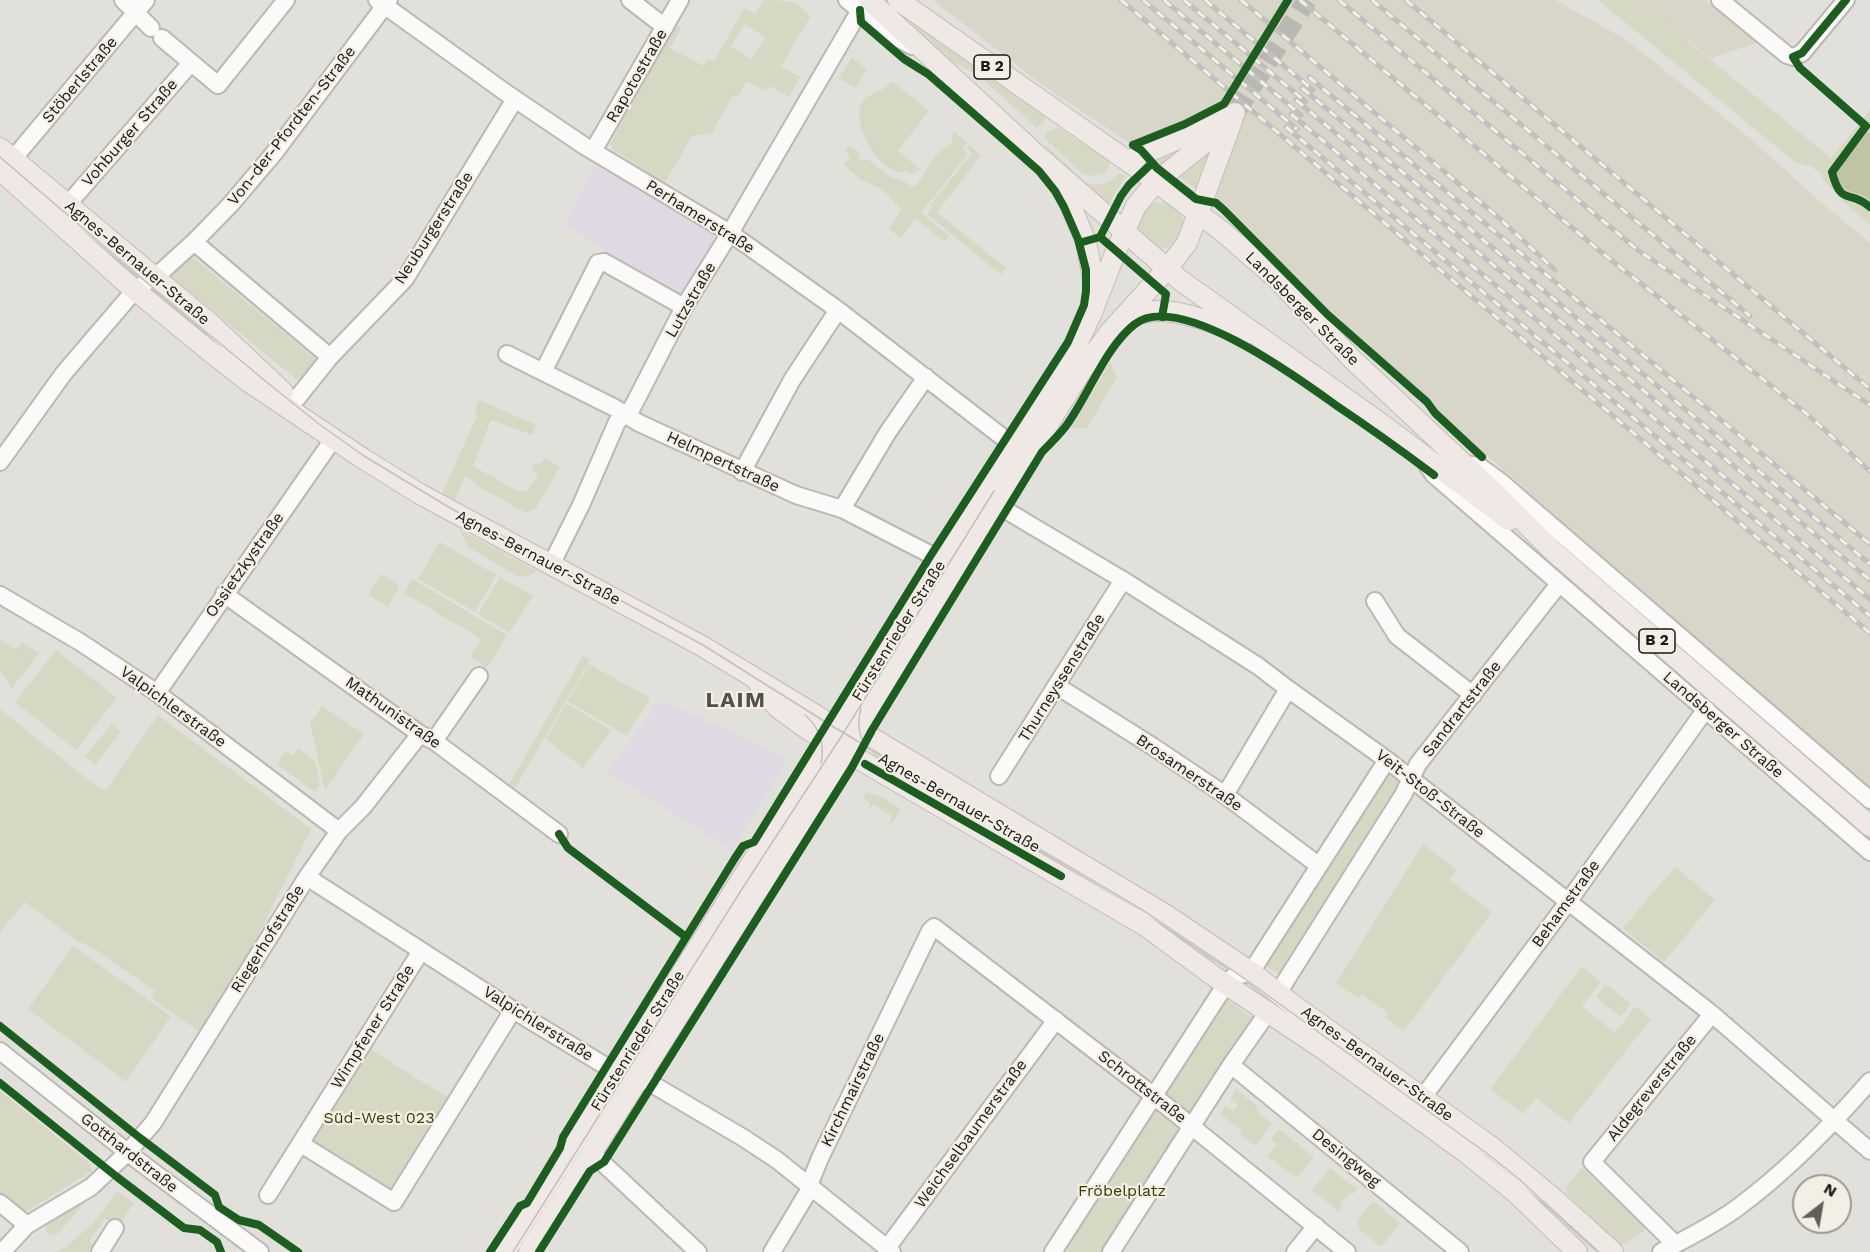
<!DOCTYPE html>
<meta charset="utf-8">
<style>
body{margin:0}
#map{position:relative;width:1870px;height:1252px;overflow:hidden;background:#e2e0da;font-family:"Work Sans",sans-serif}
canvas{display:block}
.north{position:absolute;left:1792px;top:1174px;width:60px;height:60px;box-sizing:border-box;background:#f2efe4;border:2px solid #9c9991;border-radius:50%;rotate:31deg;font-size:16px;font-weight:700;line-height:24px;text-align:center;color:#1a1915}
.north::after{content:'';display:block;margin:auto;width:21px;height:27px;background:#605f5a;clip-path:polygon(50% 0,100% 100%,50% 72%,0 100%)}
</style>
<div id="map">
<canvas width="1870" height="1252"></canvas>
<div class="north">N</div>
</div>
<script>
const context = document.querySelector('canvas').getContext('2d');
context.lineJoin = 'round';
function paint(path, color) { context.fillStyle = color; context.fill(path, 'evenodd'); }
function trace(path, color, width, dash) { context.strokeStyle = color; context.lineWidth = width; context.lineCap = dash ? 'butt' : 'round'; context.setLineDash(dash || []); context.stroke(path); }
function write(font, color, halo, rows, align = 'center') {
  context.font = font + ' "Work Sans",sans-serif'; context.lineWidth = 4.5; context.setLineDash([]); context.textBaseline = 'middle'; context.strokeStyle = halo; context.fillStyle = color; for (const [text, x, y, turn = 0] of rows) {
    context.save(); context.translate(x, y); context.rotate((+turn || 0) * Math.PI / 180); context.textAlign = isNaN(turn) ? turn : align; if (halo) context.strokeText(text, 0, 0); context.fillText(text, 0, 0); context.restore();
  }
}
const built = new Path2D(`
 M933 0H1555L1625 39 1746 135 1823 204 1870 243V790L1436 411 1331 314 1237 217 1133 145 1041 84Z
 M1637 0H1704L1758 43 1710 58Z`);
const education = new Path2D(`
 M595 165 715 234 716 240 686 292 678 294 606 254 604 248 565 225Z
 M666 702 788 759 732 850 607 771 657 704Z`);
const green = new Path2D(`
 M763 0C782 0 801 0 810 17L781 66 800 77 789 97 770 86 766 91 747 81 738 97 733 95 712 133 692 136 665 183 612 149 610 144 675 25 681 28 670 48 704 66 708 59 714 62 744 8 755 14ZM744 24 765 37 752 59 731 47Z
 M1598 0H1637L1831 158 1870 110V225L1844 202 1822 178 1823 175 1810 166 1796 163Z
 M914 23 1046 115 1044 121 1037 128 978 75 950 61 913 27Z
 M852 57 862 66 867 68 856 88 839 78Z
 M892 81 929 111 898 151 920 169 911 174 905 171 903 173C895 171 888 168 882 162 870 152 852 117 862 103 871 90 882 94 892 81Z
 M1057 127 1112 162 1105 173 1092 176 1082 173 1044 138 1047 132Z
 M953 131 967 143 962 149 968 154 921 213 949 236 944 242 916 219 901 238 889 229 901 209 882 189 861 180 843 164 850 159 845 148 851 146 858 151 860 160H869L888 176 905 182 910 186H916L936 155 952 142Z
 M1045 144 1082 180C1096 188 1108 186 1119 173L1126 175 1107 207 1046 151Z
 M969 145 981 156 937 212 1006 268 1001 275 927 214 933 207 930 205 972 153 966 148Z
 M1215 148 1200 189 1181 174Z
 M1138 225a23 23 0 1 1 46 0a23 23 0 1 1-46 0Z
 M190 255 319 362 301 383 170 276Z
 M1110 362 1117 377 1087 428H1071Z
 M479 400 536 425 532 435 491 420 473 466 516 490 526 492 538 477 532 468 534 463 540 464 546 459 560 467 536 508 526 513 478 486 465 476 455 500 442 493 477 416 475 409Z
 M459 529 537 571 526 577 517 576 468 547Z
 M440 542 496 575 475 612 418 579Z
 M381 574 400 586 388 607 368 595Z
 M500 577 533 596 509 633 478 614Z
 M412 579 507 635 487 668 470 657 481 639 404 593Z
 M0 639 16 650 22 642 39 653 12 688 0 671Z
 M56 650 117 698 76 750 15 702Z
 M583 656 590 660 515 788 509 784Z
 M589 664 650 698 627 736 567 701Z
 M566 703 611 730 583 768 546 739Z
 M322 706 364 734 325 790 310 723Z
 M0 709 100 789H107L158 715 311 829 251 950 200 1032 151 998 155 991 95 949 74 939 25 902 0 932Z
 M111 724 121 732 95 765 85 757Z
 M298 748 315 761 320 785 315 792 277 764 286 751 293 756Z
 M874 750 1220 955 1211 967 870 756Z
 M1386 773 1403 785 1282 976 1264 965Z
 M867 792 881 797 901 809 892 823H889L892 816 874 805 869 808 870 803 863 798Z
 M1423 844 1457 870 1450 880 1492 912 1404 1031 1385 1017 1387 1012 1362 994 1359 999 1336 983Z
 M1675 867 1715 900 1664 962 1623 928Z
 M73 946 171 1016 126 1082 28 1009Z
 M1582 966 1601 982 1582 1006 1615 1033 1635 1006 1651 1019 1569 1123 1536 1098 1523 1114 1490 1089Z
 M1606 984 1631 1004 1621 1017 1596 997Z
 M1224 997 1254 1019 1193 1116 1162 1094Z
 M368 1048 447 1097 391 1188 312 1140Z
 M1236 1089 1258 1107 1256 1110 1272 1124 1255 1146 1240 1135 1242 1131 1220 1114 1225 1106 1233 1111 1238 1105 1230 1099Z
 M0 1091 89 1163 92 1171 24 1213 0 1193Z
 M1153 1108 1182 1131 1105 1252H1062Z
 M1279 1129 1314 1157 1297 1178 1267 1156 1277 1144 1271 1139Z
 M1330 1168 1357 1189 1353 1194 1350 1192 1340 1205 1342 1207 1339 1212 1312 1190Z
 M1582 1168 1645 1226 1644 1231 1625 1244 1620 1245 1567 1194 1566 1186Z
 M117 1191 134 1203 120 1223 105 1219 89 1242 97 1248 95 1252H53L65 1248 94 1222Z
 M83 1200 84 1203 59 1233 52 1235 47 1232 46 1223Z
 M1373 1201 1400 1224 1381 1247 1359 1229 1358 1220Z`);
const forest = new Path2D(`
 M1868 132 1870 133V200C1861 193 1849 193 1839 186L1835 173Z`);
const majorTunnel = new Path2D(`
 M1235 113 1307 0`);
const minor = new Path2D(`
 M123 0 151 28
 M377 0 509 95 586 147 730 233 838 310 1014 446
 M630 0 665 27
 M847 0 891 35 912 46
 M1720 0 1787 55 1793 57 1802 53 1846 0
 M162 38 218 85 286 0
 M593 151 680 0
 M13 159 146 0
 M68 204 191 63
 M194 242 330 357
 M507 354 615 408 639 423 796 495 842 509 943 561
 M543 372 598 263 604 262 684 307
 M294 402 330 357 405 279 515 99
 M0 462 64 373 135 290 161 272 194 242 230 205 275 152 389 0
 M1463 464 1479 466 1501 482 1870 800
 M1427 465 1434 475 1870 852
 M742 472 792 380 838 310
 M997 505 1123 580 1258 666 1288 689 1387 760 1712 1014 1870 1151
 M842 509 888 432 926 377
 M551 565 581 505 617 422 632 408 684 307 730 233 860 10
 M224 594 420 734 434 741 559 834
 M0 595 80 642 157 693 339 831
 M1375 601 1397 636 1473 695
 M1057 686 1152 746 1225 795 1318 865
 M157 693 334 438
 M434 741 479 676
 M999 776 1123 580
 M1225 795 1288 689
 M307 877 513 1010 617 1073
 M1278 993 1403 795 1418 764 1559 584
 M0 1051 136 1159 260 1252
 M1231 1065 1460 1252
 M640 1077 742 1137 777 1160 892 1252
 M1423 1097 1568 902 1706 709
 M301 1144 394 1202 513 1010
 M591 1152 698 1252
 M268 1195 421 951
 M0 1203 27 1225
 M1675 1244 1592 1162 1712 1014
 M887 1248 1056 1020
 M2 1252 27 1225 91 1187 128 1152 153 1123 307 877 339 831 363 807 420 734
 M100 1252 115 1228
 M772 1252 808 1192 809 1185 821 1156 930 931 934 927 1154 1096 1347 1252
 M1053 1252 1226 984 1233 977 1251 972 1387 760
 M1111 1252 1231 1065 1268 1012
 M1295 1252 1316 1226
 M1661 1252C1687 1238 1714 1225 1737 1208 1787 1171 1830 1127 1870 1081`);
const major = new Path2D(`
 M869 0 1037 155 1180 280 1387 428 1509 520
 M898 0 1136 167 1223 232 1278 280 1352 359 1500 498 1553 551 1870 826
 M0 148 213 326 283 392
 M1128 161 1225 118
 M0 170 124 281 208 350 249 382 362 458 420 494 702 646 827 722 859 730 1166 915 1251 972 1292 1004 1493 1148 1552 1197 1613 1252
 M1059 177 1086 242 1097 299
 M1122 318C1134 315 1147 311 1160 311 1187 311 1221 327 1247 334
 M760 687 778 708 807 729 1144 925 1215 977 1320 1047 1465 1152 1516 1193 1577 1252
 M505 1252 943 561 1078 342 1091 315 1116 251 1136 206 1156 182 1207 141 1235 113
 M529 1252 818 795 1080 373 1110 332 1167 269 1187 243 1232 121`);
const tram = new Path2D(`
 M0 157 146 282 269 384 319 424 364 456 452 509 703 645 827 723 1144 911 1238 974 1489 1155 1520 1180 1599 1252
 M861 708C857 723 858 735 867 748
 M805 715C820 728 825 743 821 763
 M513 1252 749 878 841 737 994 491`);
const rail = new Path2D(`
 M1121 0 1870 633
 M1143 0 1297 129
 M1164 0 1301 115
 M1184 0 1306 102
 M1205 0 1313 90
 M1241 0 1498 217 1555 270
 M1300 0 1606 256 1807 414 1870 471
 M1339 0 1639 251 1870 405
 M1372 0 1750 316
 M1406 0 1870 389
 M1309 77 1870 544
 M1302 88 1870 564
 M1296 100 1870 580
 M1291 114 1870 599
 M1286 127 1870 616`);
const cycleway = new Path2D(`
 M1846 0 1802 53 1793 57 1800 68 1866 126 1832 172C1841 207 1849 189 1870 207
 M1133 145 1141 150 1157 168 1196 199 1216 203 1224 210 1328 315 1427 402 1435 413 1482 457
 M1133 145 1185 124 1224 104 1288 0
 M1100 237 1166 294 1162 317
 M1079 243 1100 237 1121 196 1129 185 1152 163
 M865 764 1061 876
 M559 834 568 848 686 937
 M0 1026 140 1138 215 1195 219 1207 239 1220 259 1225 298 1252
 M0 1083 117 1177 184 1228 200 1230 217 1242 221 1252
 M490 1252 520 1206 527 1203 560 1148 563 1137 735 858 743 846 754 842 931 555 1068 342 1084 305 1086 291V270L1078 239 1064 207 1055 191 1039 171 1005 141 928 74 904 59 861 22 860 10
 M539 1252 590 1171 604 1162 851 769 872 730 1042 452C1050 444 1059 435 1066 426 1088 396 1106 346 1135 324 1179 290 1301 380 1337 406 1370 428 1402 451 1434 475`);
const shields = [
 [992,67,36],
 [1657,641,36]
];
const shieldNames = [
 ["B 2",992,67],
 ["B 2",1657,641]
];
const streetNames = [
 ["Rapotostraße",637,76,-60],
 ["Stöberlstraße",80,80,-50],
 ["Von-der-Pfordten-Straße",292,126,-52],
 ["Vohburger Straße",130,133,-49],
 ["Perhamerstraße",700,217,32],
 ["Neuburgerstraße",434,228,-57],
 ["Agnes-Bernauer-Straße",137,263,40],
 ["Lutzstraße",691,300,-60],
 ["Landsberger Straße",1302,309,45],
 ["Helmpertstraße",723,462,25],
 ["Agnes-Bernauer-Straße",538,558,28],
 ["Ossietzkystraße",245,565,-55],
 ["Fürstenrieder Straße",899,631,-58],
 ["Thurneyssenstraße",1062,678,-58],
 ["Valpichlerstraße",173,707,36],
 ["Sandrartstraße",1462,709,-52],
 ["Mathunistraße",393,713,35],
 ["Landsberger Straße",1723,725,41],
 ["Brosamerstraße",1189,773,34],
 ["Veit-Stoß-Straße",1430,794,38],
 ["Agnes-Bernauer-Straße",959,803,30],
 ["Behamstraße",1566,904,-54],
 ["Riegerhofstraße",268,939,-58],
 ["Valpichlerstraße",538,1024,32],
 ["Wimpfener Straße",373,1027,-58],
 ["Fürstenrieder Straße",638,1041,-58],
 ["Agnes-Bernauer-Straße",1377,1064,36],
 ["Schrottstraße",1142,1087,38],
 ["Aldegreverstraße",1652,1088,-51],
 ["Kirchmairstraße",853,1090,-64],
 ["Weichselbaumerstraße",971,1134,-54],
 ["Gotthardstraße",129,1153,38],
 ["Desingweg",1346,1158,39]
];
const parkNames = [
 ["Süd-West 023",379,1118],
 ["Fröbelplatz",1122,1191]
];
const districtNames = [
 ["LAIM",736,701]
];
paint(built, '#d8d5c9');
paint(education, '#ded9e3');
paint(green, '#d6d8c4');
paint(forest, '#c0c3a6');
trace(majorTunnel, '#bab8b3', 20, [20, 10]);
trace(minor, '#b9b8b3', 20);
trace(major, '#bebdba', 22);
trace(minor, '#fbfaf9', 16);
trace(major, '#f0e8e5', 20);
trace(tram, '#c0c0be', 1.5);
trace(rail, '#c0c0be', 5);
trace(rail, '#f2efe4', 3, [9]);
trace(cycleway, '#1b5e20', 8);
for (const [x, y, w] of shields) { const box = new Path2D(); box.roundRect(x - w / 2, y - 12, w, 24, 4.5); context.fillStyle = '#f2efe4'; context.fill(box); trace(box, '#1a1915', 1.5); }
write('bold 15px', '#1a1915', null, shieldNames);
write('16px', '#1a1915', '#f2efe4', streetNames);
write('16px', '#383d02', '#f2efe4', parkNames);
context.letterSpacing = '1.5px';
write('bold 22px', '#535148', '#f2efe4', districtNames);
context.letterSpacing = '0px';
</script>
